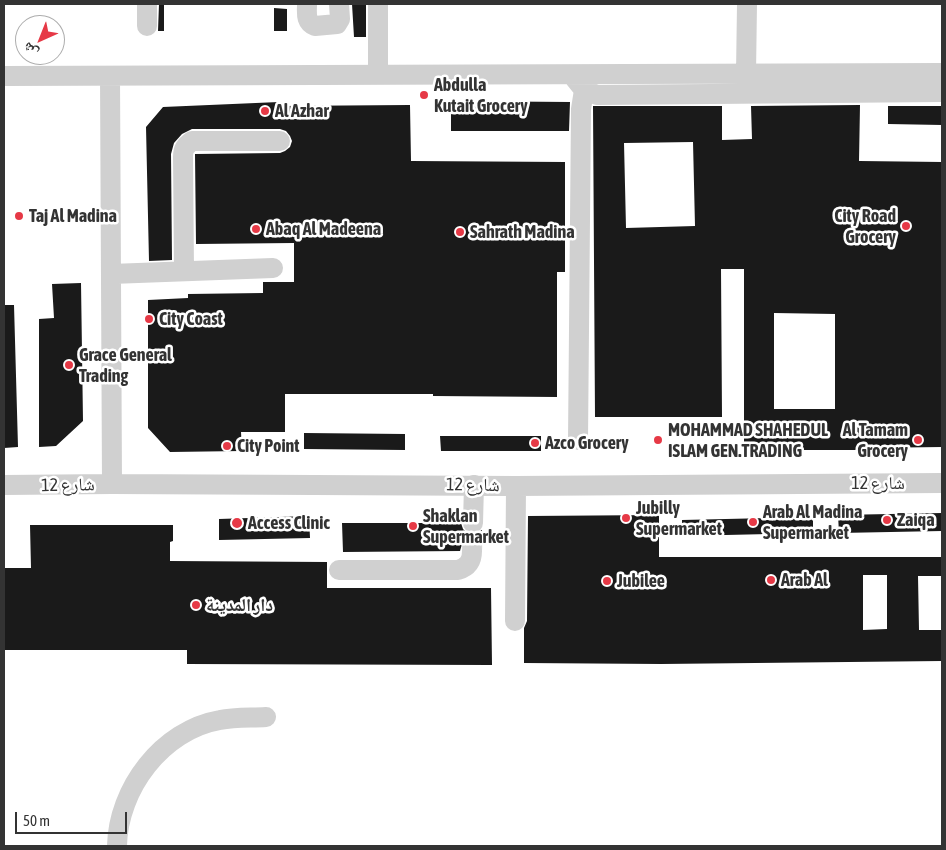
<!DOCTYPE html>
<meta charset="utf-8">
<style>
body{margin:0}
#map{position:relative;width:946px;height:850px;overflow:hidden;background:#fff;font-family:"Asap Condensed","Noto Naskh Arabic",sans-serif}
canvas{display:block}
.frame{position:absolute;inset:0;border:5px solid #333;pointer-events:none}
.north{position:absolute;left:15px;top:15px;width:50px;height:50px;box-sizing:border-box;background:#fff;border:1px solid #adadad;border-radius:50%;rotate:224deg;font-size:14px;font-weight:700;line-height:20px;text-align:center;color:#333}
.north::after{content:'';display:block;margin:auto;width:18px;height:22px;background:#e63946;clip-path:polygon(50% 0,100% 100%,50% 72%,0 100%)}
.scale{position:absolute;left:15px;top:812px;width:112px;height:22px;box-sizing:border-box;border:2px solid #333;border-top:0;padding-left:6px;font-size:15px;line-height:18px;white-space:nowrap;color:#333;-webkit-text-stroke:4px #fff;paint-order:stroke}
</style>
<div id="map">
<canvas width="946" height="850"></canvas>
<div class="frame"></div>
<div class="north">ش</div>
<div class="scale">50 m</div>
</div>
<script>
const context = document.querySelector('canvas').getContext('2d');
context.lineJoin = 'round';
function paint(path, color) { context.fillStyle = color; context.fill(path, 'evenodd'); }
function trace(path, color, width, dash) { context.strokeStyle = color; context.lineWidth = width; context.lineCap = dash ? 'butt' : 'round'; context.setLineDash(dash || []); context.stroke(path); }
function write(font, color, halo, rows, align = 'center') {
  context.font = font + ' "Asap Condensed","Noto Naskh Arabic",sans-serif'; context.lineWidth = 5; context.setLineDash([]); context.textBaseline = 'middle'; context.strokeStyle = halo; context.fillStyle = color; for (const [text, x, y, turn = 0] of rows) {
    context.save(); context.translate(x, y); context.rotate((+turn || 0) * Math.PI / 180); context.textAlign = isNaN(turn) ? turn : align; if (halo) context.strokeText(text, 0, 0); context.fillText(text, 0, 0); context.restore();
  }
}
const building = new Path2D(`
 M159 4H164V31H158Z
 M352 4H366V37H354Z
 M274 8 287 9V31H274Z
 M451 101 570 102 569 131H451Z
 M279 102V106L410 105 411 161 565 162V272H557V397L433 396V394H285V432H241L242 451 170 452 148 428V300L188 298V294L263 293V282H294V243L196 244 195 154 280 153 285 151 290 147 292 141 290 136 286 131 280 129H192L182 134 174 143 171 154 172 260 149 261 146 127 163 107Z
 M860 105 859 161 942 162V447L865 448V450H744V269H721L722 417H595L593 106H722V140L752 139 751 106ZM693 142 695 226 626 228 624 143ZM774 313 835 314V409H774Z
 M888 106H942V125L888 124Z
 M81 283 83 421 56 446 39 447V319L54 318 52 284Z
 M4 305H14L18 447 4 448Z
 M304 433 405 434V450L304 449Z
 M440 436H541V451H441Z
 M942 513V531L839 533 838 515Z
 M659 515V557H942V576H918L919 630H942V661L661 664 524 663V628L527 621 528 516ZM863 575H887V629L863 630Z
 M309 516 310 538 219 540V519Z
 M813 517V533L682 536V520Z
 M342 523H461L463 529 467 533 473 535 482 530V545L478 541 472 539 466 541 462 544 460 551 343 552Z
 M30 525H173V541L170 542V561L327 562V588H491L492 665 187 664V650H4V568H31Z`);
const minorTunnel = new Path2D(`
 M472 551 473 523`);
const minor = new Path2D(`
 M307 4C307 13 305 22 315 26L337 24 340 19 339 4
 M378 4V75
 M147 26V4
 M746 74 747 4
 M572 75 584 90 597 95 942 92
 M4 76 942 73
 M110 76 112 484
 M184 271 183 157C183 149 185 146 192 141H280
 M111 274 273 268
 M578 440 581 109 584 90
 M4 485 112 484 516 486 942 483
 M473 523 474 485
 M339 570H458C468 567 472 561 472 551
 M515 621 516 486
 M117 846C118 789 162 730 220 720 235 717 251 718 266 717`);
const markers = [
 [424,95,5,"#e63946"],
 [265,111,5,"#e63946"],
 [19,216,5,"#e63946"],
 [906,226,5,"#e63946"],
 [256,229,5,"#e63946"],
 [460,232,5,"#e63946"],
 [149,319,5,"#e63946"],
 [69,365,5,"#e63946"],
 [658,440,5,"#e63946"],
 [918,440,5,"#e63946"],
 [535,443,5,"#e63946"],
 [227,446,5,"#e63946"],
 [626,518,5,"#e63946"],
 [887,520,5,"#e63946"],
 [753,522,5,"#e63946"],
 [237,523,6,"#e63946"],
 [413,526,5,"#e63946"],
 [771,580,5,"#e63946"],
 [607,581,5,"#e63946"],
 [196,605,5,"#e63946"]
];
const poiNames = [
 ["Abdulla",434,85],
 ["Kutait Grocery",434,106],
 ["Al Azhar",275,111],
 ["Taj Al Madina",29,216],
 ["City Road",896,216,"right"],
 ["Grocery",896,237,"right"],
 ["Abaq Al Madeena",266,229],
 ["Sahrath Madina",470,232],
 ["City Coast",159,319],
 ["Grace General",79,355],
 ["Trading",79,376],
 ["MOHAMMAD SHAHEDUL",668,430],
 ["ISLAM GEN.TRADING",668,451],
 ["Al Tamam",908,430,"right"],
 ["Grocery",908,451,"right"],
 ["Azco Grocery",545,443],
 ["City Point",237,446],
 ["Jubilly",636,508],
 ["Supermarket",636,529],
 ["Arab Al Madina",763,512],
 ["Supermarket",763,533],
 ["Shaklan",423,516],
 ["Supermarket",423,537],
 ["Zaiqa",897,520],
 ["Access Clinic",248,523],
 ["Arab Al",781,580],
 ["Jubilee",617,581],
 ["دار المدينة",206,605]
];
const streetNames = [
 ["شارع 12",878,483],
 ["شارع 12",68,485,-1],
 ["شارع 12",473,485,1]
];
paint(building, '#1a1a1a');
trace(minorTunnel, '#d6d6d6', 20, [20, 10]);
trace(minor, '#d0d0d0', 20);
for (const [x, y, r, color] of markers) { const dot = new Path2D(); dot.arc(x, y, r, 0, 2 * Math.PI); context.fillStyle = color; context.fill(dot); trace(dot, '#fff', 2); }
write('bold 18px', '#333', '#fff', poiNames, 'left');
write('18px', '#333', '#fff', streetNames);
</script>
